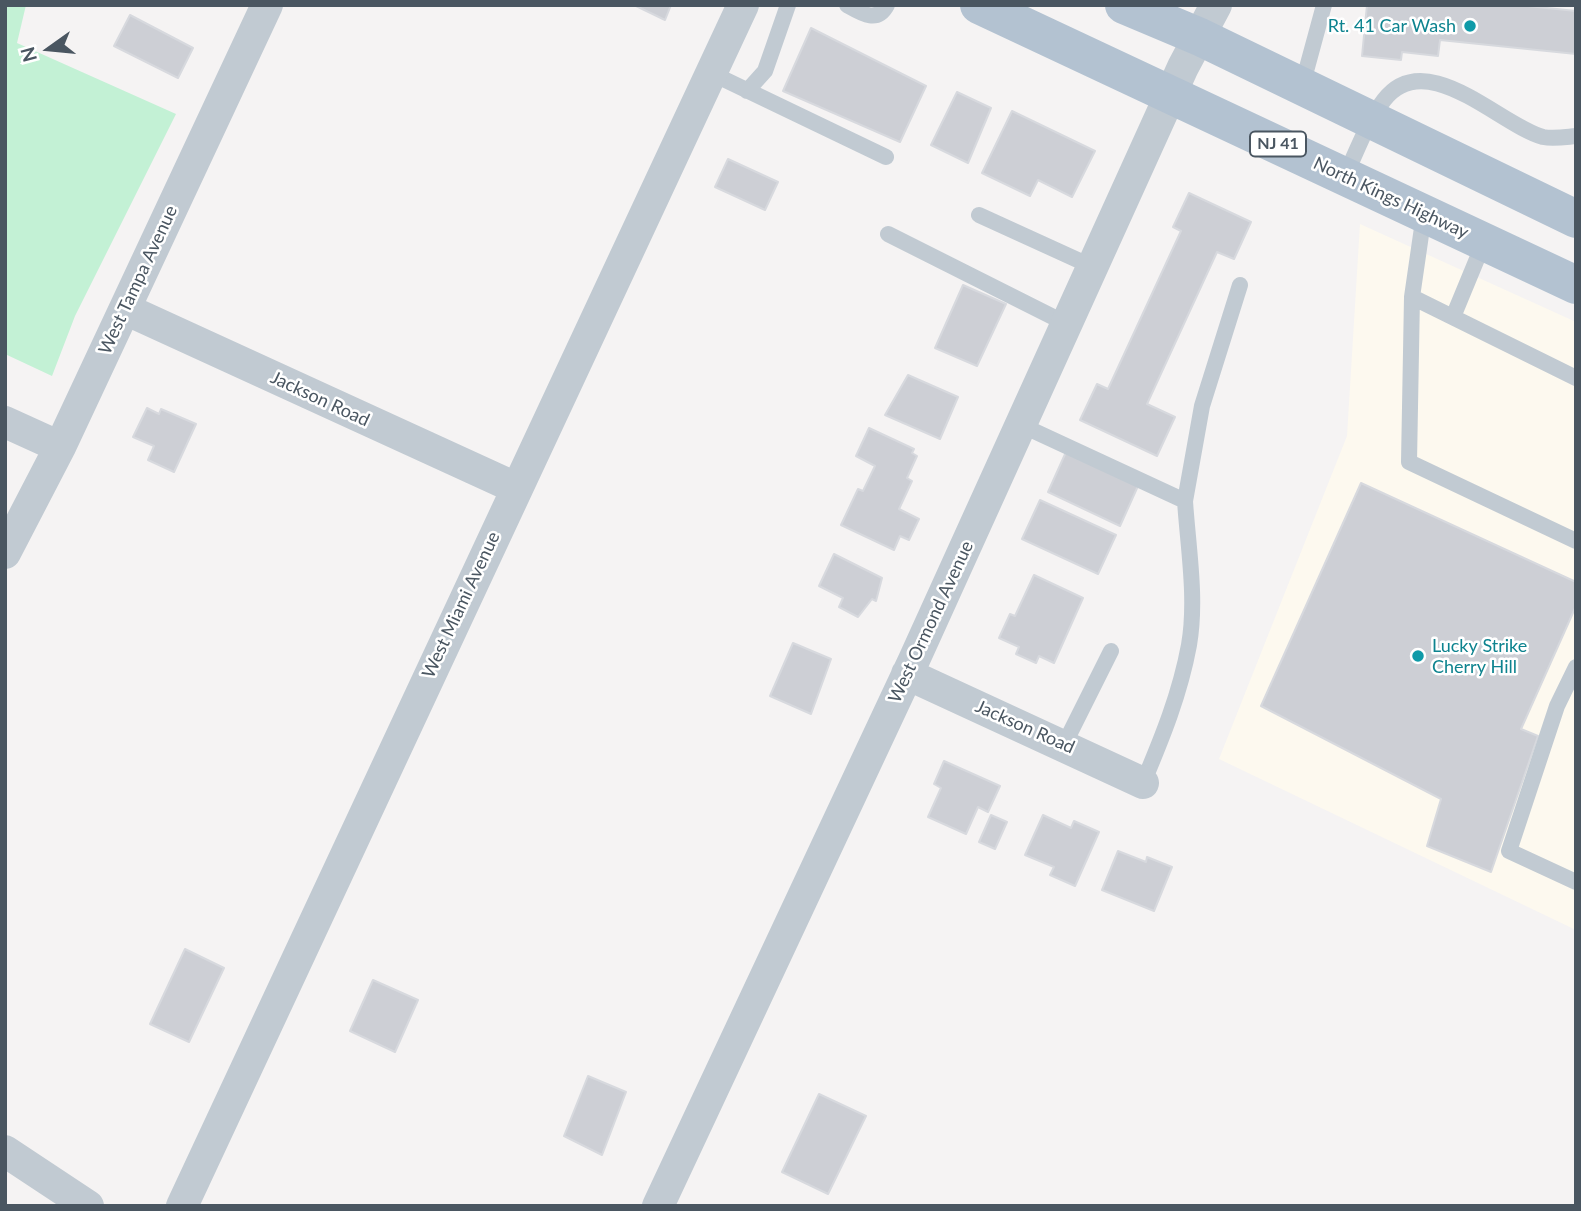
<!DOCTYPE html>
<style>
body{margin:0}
#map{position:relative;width:1581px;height:1211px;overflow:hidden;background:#f5f3f3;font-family:Lato,sans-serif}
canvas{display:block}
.frame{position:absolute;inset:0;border:7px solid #4a5661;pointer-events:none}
.north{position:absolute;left:14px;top:14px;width:70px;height:70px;-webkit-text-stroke:5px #fff;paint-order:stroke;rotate:255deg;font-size:19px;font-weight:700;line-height:28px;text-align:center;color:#4a5661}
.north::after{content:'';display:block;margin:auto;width:24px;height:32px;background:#4a5661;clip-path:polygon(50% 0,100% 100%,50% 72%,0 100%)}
</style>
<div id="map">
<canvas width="1581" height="1211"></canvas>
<div class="frame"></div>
<div class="north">N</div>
</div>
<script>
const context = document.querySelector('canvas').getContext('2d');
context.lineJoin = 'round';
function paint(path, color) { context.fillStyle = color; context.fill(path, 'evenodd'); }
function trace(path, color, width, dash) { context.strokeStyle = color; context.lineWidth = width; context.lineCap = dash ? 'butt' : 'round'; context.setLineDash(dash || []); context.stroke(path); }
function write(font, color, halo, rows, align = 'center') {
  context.font = font + ' Lato,sans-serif'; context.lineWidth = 5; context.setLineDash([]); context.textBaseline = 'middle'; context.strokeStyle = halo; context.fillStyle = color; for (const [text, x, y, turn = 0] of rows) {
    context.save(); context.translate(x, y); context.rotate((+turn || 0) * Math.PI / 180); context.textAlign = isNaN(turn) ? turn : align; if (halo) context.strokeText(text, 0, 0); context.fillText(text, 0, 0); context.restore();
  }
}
const commercial = new Path2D(`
 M1360 224 1576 322V930L1219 759 1347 436Z`);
const green = new Path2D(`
 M5 5H26L17 43 176 114 75 316 52 376 5 354Z`);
const building = new Path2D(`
 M634 5H671L665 20Z
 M1367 5H1518L1576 11V54L1440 40 1438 56 1402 52 1401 60 1362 56Z
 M130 15 193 48 178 78 114 46Z
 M811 28 926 86 900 142 783 91Z
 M957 92 991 108 968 163 931 145Z
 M1012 111 1095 151 1072 197 1038 180 1030 196 982 173Z
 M728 159 778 182 765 210 715 187Z
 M1189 193 1251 222 1234 259 1217 252 1147 404 1175 417 1157 456 1080 420 1097 384 1108 389 1181 231 1173 227Z
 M963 285 1006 304 977 366 935 348Z
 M908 375 958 397 940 439 885 415Z
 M147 408 159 414 161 409 196 424 174 472 148 460 154 446 133 437Z
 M869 428 914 449 912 453 917 456 907 478 912 481 899 509 919 519 909 540 900 536 894 550 841 525 858 489 863 491 875 466 856 456Z
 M1066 452 1138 486 1120 526 1048 492Z
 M1361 483 1576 582V606L1521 729 1538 736 1491 872 1427 846 1441 799 1261 706Z
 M1040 500 1116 535 1098 574 1022 539Z
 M834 554 882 578 876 601 872 599 858 617 839 607 843 598 819 586Z
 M1034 575 1083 598 1054 663 1039 656 1036 663 1016 654 1019 647 999 638 1010 614 1015 616Z
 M793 643 831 659 811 714 770 696Z
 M944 761 1000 786 988 812 978 807 966 834 928 817 941 788 934 784Z
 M991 815 1007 822 995 849 979 842Z
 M1043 815 1071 828 1074 821 1099 832 1075 886 1050 875 1054 867 1025 855Z
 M1118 851 1146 862 1147 857 1172 867 1154 911 1102 890Z
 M185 949 224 968 189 1042 150 1024Z
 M373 980 418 1000 395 1052 350 1031Z
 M588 1076 626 1092 602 1155 564 1136Z
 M819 1094 866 1116 828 1194 782 1172Z`);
const lane = new Path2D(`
 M847 5C861 13 877 24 887 5
 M711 73 886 157
 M1302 86 1324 5
 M747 91 765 71 788 5
 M1345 176C1357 151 1367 122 1384 100 1426 45 1501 126 1543 137 1554 139 1565 137 1576 136
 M1424 214 1412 297 1409 462 1576 541
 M979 215 1093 267
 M888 234 1067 324
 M1412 297 1576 378
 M1453 317 1484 242
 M1021 425 1185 501 1202 406 1240 285
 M1576 667 1557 706 1509 851 1576 882
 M1064 745 1111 651
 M1143 783C1162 738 1180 694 1189 645 1197 599 1188 547 1185 501`);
const street = new Path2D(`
 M125 309 516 488
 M5 422 60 447
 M5 553 60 447 267 5
 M907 674 1143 783
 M5 1151 88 1206
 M182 1206 743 5
 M658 1206 914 660 1183 67 1216 5`);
const primary = new Path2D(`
 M979 5 1576 285
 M1124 5 1200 37 1576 219`);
const markers = [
 [1470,26,7,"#0f9aa8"],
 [1418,656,7,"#0f9aa8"]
];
const shields = [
 [1278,144,56]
];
const shieldNames = [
 ["NJ 41",1278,144]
];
const cultureNames = [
 ["Rt. 41 Car Wash",1456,26],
 ["Lucky Strike",1432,646,"left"],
 ["Cherry Hill",1432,667,"left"]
];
const streetNames = [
 ["North Kings Highway",1391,198,25],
 ["West Tampa Avenue",138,280,-65],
 ["Jackson Road",320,399,25],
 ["West Miami Avenue",461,605,-65],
 ["West Ormond Avenue",931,622,-65],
 ["Jackson Road",1025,727,24]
];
paint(commercial, '#fdf9ef');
paint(green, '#c3f1d5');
paint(building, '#cdcfd5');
trace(building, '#d7d9de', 2);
trace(lane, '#c1cad2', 16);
trace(street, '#c1cad2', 32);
trace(primary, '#b3c2d1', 38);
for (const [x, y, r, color] of markers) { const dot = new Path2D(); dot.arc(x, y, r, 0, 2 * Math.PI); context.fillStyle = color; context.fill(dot); trace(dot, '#fff', 2.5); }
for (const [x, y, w] of shields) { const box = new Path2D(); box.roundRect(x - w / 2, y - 12.5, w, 25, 5); context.fillStyle = '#fff'; context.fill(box); trace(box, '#4a5661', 2); }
write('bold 16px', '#4a5661', null, shieldNames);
write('18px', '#0d838f', '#fff', cultureNames, 'right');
write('18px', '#4a5661', '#fff', streetNames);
</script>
